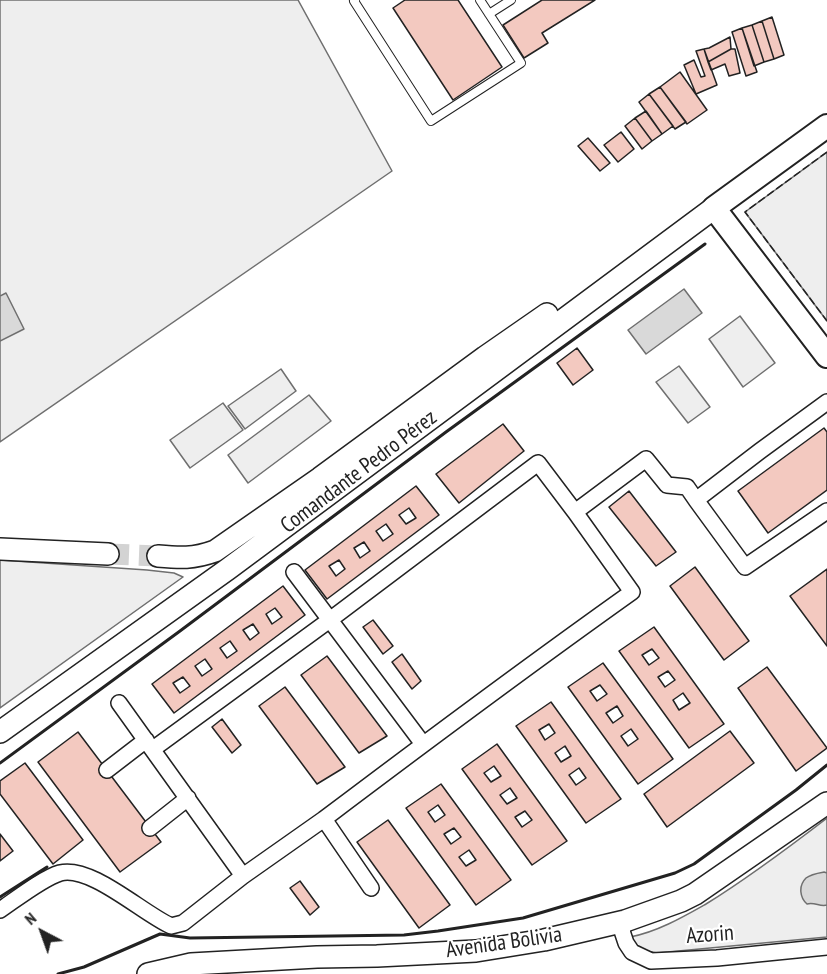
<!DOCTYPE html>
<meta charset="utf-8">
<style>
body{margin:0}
#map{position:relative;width:827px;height:974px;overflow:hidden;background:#fff;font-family:"PT Sans Narrow",sans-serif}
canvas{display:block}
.north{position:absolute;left:12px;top:902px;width:60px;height:60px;-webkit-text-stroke:4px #fff;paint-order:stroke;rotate:319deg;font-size:16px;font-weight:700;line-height:24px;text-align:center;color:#222}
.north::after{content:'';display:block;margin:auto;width:21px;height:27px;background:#222;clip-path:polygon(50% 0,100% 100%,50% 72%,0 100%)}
</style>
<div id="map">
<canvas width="827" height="974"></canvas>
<div class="north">N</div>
</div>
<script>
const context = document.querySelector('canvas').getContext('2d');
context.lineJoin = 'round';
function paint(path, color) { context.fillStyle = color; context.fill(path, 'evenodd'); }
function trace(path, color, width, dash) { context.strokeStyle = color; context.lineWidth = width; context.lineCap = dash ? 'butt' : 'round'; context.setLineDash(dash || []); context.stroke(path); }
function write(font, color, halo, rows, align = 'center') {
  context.font = font + ' "PT Sans Narrow",sans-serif'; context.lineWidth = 4.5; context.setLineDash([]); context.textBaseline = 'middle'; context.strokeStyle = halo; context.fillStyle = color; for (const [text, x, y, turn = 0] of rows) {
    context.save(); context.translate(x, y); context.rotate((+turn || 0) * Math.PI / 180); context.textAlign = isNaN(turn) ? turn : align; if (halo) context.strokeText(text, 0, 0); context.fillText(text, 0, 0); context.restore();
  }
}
const green = new Path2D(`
 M0 0H298L392 171 0 442Z
 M827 152V321L745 212Z
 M740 316 775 363 743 387 709 339Z
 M679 366 710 407 688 423 656 382Z
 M281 369 296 391 245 429 228 406Z
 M309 395 331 421 248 483 228 455Z
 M223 403 243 430 190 468 170 440Z
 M0 560 147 570 174 573 183 577 0 708Z
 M827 818V937L657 953 630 948V937C657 932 683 917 706 904 748 878 788 848 827 818Z`);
const water = new Path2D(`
 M684 289 702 313 646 354 628 330Z
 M6 293 24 329 0 341V296Z
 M824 872 827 873V905C820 907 815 902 807 904 800 898 798 886 806 878 811 874 818 873 824 872Z`);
const building = new Path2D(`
 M405 0H458L502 67 453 100 393 8Z
 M542 0H595L542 33 548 43 524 58 503 25Z
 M772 17 784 55 774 59 762 21Z
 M762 21 774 59 764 62 752 25Z
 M752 25 764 62 754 66 742 28Z
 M742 28 757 72 746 76 732 32Z
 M730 37 731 49 708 62 704 49 709 48Z
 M704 49 717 85 696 94 684 65 694 60 701 77 705 76 696 51Z
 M731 49H735L740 73 729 76 725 64 711 70 708 62Z
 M680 72 707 110 687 124 660 87Z
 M660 87 686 122 675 129 649 94Z
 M649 94 673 126 662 134 639 102Z
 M646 111 662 134 652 141 635 118Z
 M635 118 652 141 642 149 625 126Z
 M621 132 634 149 618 162 604 145Z
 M588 138 610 163 600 171 578 146Z
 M577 348 593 370 573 385 557 363Z
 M503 424 524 451 459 503 436 474Z
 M824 428 827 432V490L768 533 738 491Z
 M416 486 439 515 327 599 305 570Z
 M629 491 676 552 656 566 609 507Z
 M409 508 416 518 406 524 399 515Z
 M386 524 393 534 383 541 376 531Z
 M364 542 370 551 360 558 354 548Z
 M339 560 345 569 336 576 329 566Z
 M695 567 749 641 724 660 670 586Z
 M827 569V646L790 596Z
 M283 586 305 615 174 713 152 684Z
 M275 608 282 617 272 624 266 614Z
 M373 620 393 646 383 654 363 627Z
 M253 624 259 633 250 640 243 630Z
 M654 627 724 724 689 748 619 651Z
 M230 641 237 651 227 658 220 648Z
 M652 649 659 658 649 665 642 655Z
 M402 654 421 681 412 689 392 662Z
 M327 656 387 736 359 753 301 675Z
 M205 659 212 669 202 676 195 666Z
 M603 663 673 759 638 784 568 687Z
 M767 667 827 748 796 771 738 688Z
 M668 671 675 680 665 687 658 677Z
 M183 677 190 686 180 693 173 683Z
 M600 685 607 694 597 701 590 691Z
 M285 687 345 767 317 784 259 706Z
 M683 693 690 703 679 710 673 700Z
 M551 702 621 799 586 823 516 726Z
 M617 706 623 716 613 723 606 713Z
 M222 719 241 745 232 753 212 727Z
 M549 724 555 733 545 740 539 730Z
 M631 729 638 739 628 746 621 736Z
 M730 731 754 763 667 827 644 794Z
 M78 732 161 842 120 872 38 762Z
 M497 744 567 841 532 865 462 769Z
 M565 746 571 756 561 762 555 753Z
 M25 763 83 840 53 864 0 794V781Z
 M494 766 501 776 491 782 484 773Z
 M579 768 586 778 576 785 569 775Z
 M441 784 511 880 476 905 406 808Z
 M510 788 517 798 507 804 500 795Z
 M438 805 445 815 435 822 428 812Z
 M525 811 532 820 522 827 515 817Z
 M388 820 450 905 419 928 357 842Z
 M454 828 461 837 451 844 444 834Z
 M0 834 13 851 0 861Z
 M469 850 476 860 466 866 459 857Z
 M300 881 319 907 310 915 290 888Z`);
const secondaryTunnel = new Path2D(`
 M108 554 158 556`);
const lane = new Path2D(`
 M355 0 354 1 431 121 521 63 480 0
 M489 14 511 0`);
const street = new Path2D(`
 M696 500 745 567 827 511
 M575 512 646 459 667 485 687 487 696 500 760 451 827 402
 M294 572 423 744
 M119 703 243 876
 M153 749 331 619 538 463 575 512 632 592C528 666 426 742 324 819
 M107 770 146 740
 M150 828 188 798
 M0 910C15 900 43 878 60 873 91 865 142 913 171 926L183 923 243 876 324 819 371 888
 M625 921 622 931 626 943 632 952 651 961 717 958 827 947`);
const secondary = new Path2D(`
 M0 549 108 554
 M158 556C180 558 193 559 215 551L320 478 485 357 547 314
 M0 732 228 569 714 208
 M148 974 191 964 317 957 377 956 476 951 544 940 625 921 681 901 695 894 827 803`);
const primary = new Path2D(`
 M827 126 714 208 827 356`);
const fence = new Path2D(`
 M827 152 745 212 827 321`);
const wall = new Path2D(`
 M0 763 180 631 446 432 705 244
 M0 897 47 867
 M58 974 84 967 160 934 190 938 404 935 438 931 523 918 675 873 694 864 796 790 827 765`);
const streetNames = [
 ["Comandante Pedro Pérez",359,472,-37],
 ["Azorin",710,935,-4],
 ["Avenida Bolivia",504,943,-8]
];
paint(green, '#eee');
trace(green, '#6f6f6f', 1.5);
paint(water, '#d9d9d9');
trace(water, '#6f6f6f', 1.5);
paint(building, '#f3c9c0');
trace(building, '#222', 1.5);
trace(secondaryTunnel, '#d3d3d3', 21, [21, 10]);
trace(lane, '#222', 10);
trace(street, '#222', 18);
trace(secondary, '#222', 24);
trace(primary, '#222', 26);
trace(lane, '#fff', 8);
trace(street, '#fff', 15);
trace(secondary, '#fff', 21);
trace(primary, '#fff', 22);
trace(fence, '#222', 1.5, [8, 3]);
trace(wall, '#222', 3);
write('22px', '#222', '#fff', streetNames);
</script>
